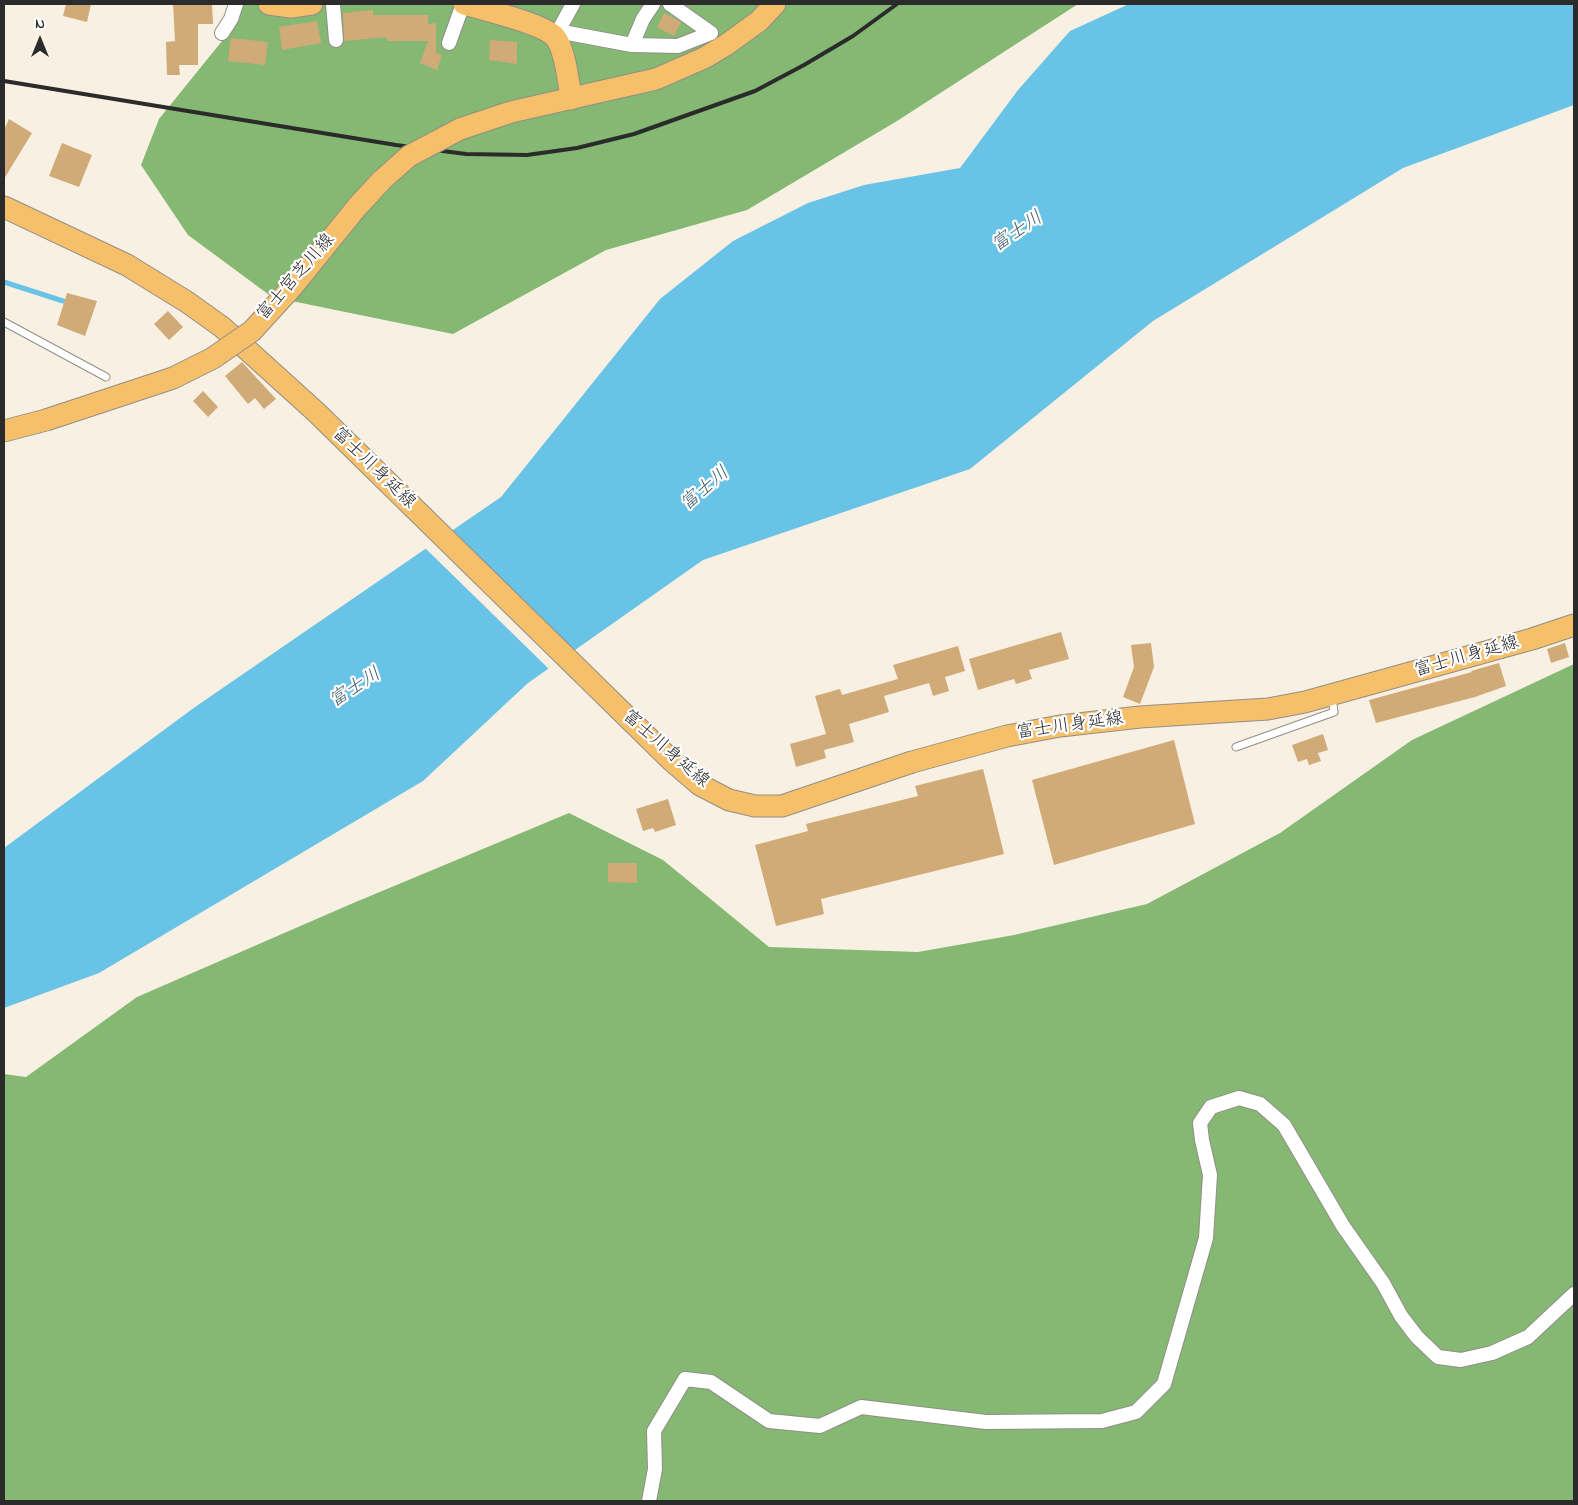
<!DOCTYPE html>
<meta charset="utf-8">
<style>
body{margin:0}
#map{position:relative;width:1578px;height:1505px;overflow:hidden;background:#f8f0e2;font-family:"Indie Flower",sans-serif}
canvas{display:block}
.frame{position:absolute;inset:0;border:5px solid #2b2b2b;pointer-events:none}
.north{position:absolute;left:15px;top:15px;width:50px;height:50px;-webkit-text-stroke:4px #fff;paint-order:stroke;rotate:0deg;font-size:14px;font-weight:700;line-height:20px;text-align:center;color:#2b2b2b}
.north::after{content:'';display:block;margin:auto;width:18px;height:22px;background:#2b2b2b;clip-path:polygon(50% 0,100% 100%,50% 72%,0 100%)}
</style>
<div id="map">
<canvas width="1578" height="1505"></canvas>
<div class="frame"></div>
<div class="north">N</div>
</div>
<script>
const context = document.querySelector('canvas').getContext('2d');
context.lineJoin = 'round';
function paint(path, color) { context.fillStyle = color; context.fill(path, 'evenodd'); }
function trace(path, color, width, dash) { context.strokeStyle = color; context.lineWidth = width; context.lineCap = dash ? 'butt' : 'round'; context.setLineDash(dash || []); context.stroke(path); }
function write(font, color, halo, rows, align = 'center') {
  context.font = font + ' "Indie Flower","Klee One",sans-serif'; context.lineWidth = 4.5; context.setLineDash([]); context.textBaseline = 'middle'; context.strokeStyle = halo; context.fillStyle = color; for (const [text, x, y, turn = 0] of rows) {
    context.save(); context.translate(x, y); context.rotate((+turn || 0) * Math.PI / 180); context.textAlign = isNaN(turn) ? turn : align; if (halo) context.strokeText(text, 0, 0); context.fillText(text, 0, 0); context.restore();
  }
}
const forest = new Path2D(`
 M243 4H1078L897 121 747 210 606 250 453 334 272 297 188 235 141 165 159 119 239 20Z
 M1574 664V1501H4V1074L26 1077 137 997 351 904 569 813 663 860 769 947 918 952 1014 935 1147 904 1280 833 1412 740Z`);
const water = new Path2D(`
 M1129 4H1574V105L1403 168 1153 321 970 469 703 560 528 683 423 781 99 973 4 1008V848L195 707 501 497 660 299 733 241 808 203 864 185 960 168 1018 90 1070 31Z`);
const pier = new Path2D(`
 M450 529 575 653 550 670 424 547Z`);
const stream = new Path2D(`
 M4 282 63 301`);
const building = new Path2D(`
 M66 4H91L87 22 63 16Z
 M173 4H212L213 24H198V65H179L180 75H167L166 42 175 41Z
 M373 10V15H428V24L436 23V53L442 55 437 70 420 63 428 41H387V37L344 41 343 13Z
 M664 13 681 22 674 36 657 27Z
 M317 21 321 43 282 50 279 27Z
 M231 38 268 42 265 65 228 61Z
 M490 40 517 42V64L489 60Z
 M9 119 32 133 4 179V130Z
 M62 143 92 155 79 187 49 176Z
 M67 293 97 301 85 336 57 325Z
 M168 311 183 327 169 340 154 324Z
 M242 362 276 399 264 409 255 398 248 404 225 376Z
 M203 391 218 407 208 417 193 401Z
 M1061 632 1069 659 1029 670 1032 679 1016 684 1014 679 978 690 969 659Z
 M1151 643 1154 667 1140 704 1123 697 1134 667 1131 645Z
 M1565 643 1569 657 1551 663 1547 649Z
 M958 646 965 671 945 677 949 691 933 696 929 683 884 696 889 712 849 724 854 742 824 750 826 758 796 767 790 744 826 734 815 696 840 689 842 695 898 679 893 665Z
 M1499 663 1506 686 1475 697 1376 723 1369 700 1472 672 1471 671Z
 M1323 734 1328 750 1318 753 1321 761 1309 765 1307 759 1298 762 1292 745Z
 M1174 740 1195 824 1054 865 1032 780Z
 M983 769 1004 854 821 899 824 914 776 926 755 845 808 831 806 824 918 796 915 786Z
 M668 799 676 825 655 832 653 828 643 831 636 809Z
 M608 863H637V883L608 882Z`);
const service = new Path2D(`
 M4 322 106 377
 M1236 747 1334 712 1332 697`);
const minor = new Path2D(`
 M333 4 336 40
 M670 4 711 33
 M222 33 231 19 236 4
 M555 37 568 33 632 45 678 46 711 33
 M555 37 573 4
 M449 43 463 4
 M632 45 643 19 653 4
 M649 1501 655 1469 654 1431 685 1379 711 1382 769 1421 820 1426 861 1407 986 1422 1102 1421 1136 1412 1164 1384 1206 1238 1210 1175 1202 1140 1200 1123 1211 1107 1239 1098 1260 1104 1284 1125 1343 1226 1383 1283 1401 1316 1417 1337 1438 1357 1461 1360 1492 1353 1528 1337 1574 1294`);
const primary = new Path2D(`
 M269 4 291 7 312 4
 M464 4C484 10 541 23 554 36 565 47 569 84 571 99
 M460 129 511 112 656 79 704 58 726 45 759 21 775 4
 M4 207 127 265 187 302 222 327 316 412 671 760 700 785 729 800 755 806H782L912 762 1007 736 1060 726 1140 717 1268 709 1305 702 1532 639 1574 625
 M4 431 46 420`);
const rail = new Path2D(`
 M4 81 396 145 466 154 527 155 577 148 634 134 755 91 804 65 853 36 897 4`);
const primaryBridge = new Path2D(`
 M46 420 173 378 213 358 252 331 293 286 357 207 382 180 409 156 460 129`);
const streetNames = [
 ["富士宮芝川線",297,278,-49],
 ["富士川身延線",373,469,44],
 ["富士川身延線",1467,658,-16],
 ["富士川身延線",1070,727,-8],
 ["富士川身延線",665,750,41]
];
const waterNames = [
 ["富士川",1018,233,-34],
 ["富士川",706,490,-40],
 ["富士川",356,689,-33]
];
paint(forest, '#84b873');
paint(water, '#69c3e7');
paint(pier, '#f8f0e2');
trace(stream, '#69c3e7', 5);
paint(building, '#d0ab78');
trace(service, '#928e86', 9);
trace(minor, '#928e86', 16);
trace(primary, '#928e86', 23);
trace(service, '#fff', 7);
trace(minor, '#fff', 14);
trace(primary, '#f6c06b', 21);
trace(rail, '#2b2b2b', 4);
trace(primaryBridge, '#928e86', 23, []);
trace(primaryBridge, '#f6c06b', 21);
write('18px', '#2b2b2b', '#fff', streetNames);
write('italic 19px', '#41606d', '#fff', waterNames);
</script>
